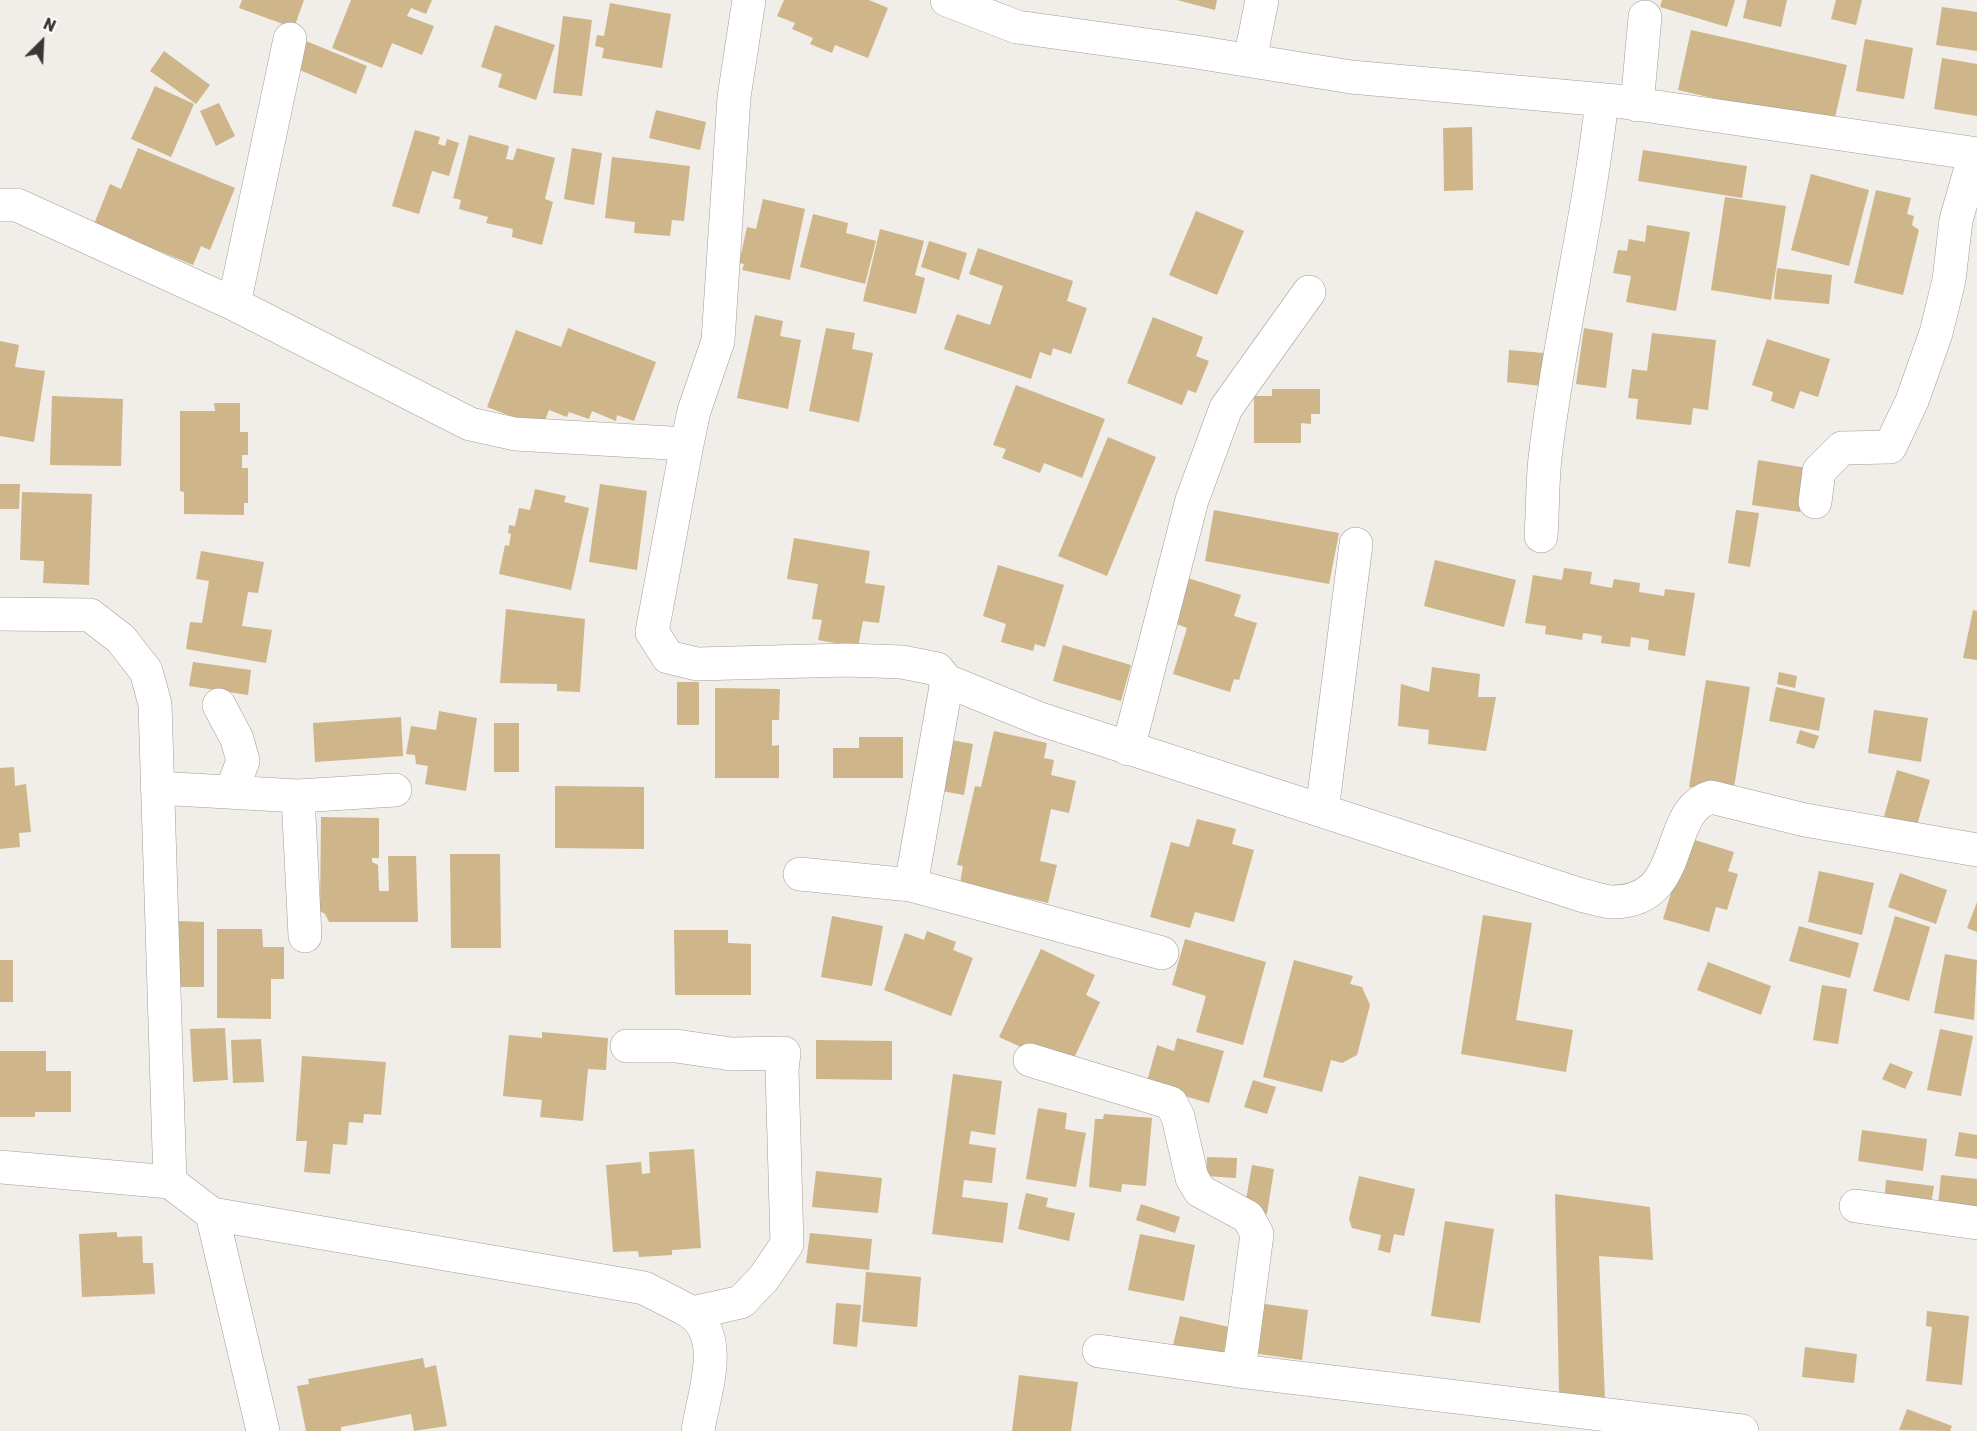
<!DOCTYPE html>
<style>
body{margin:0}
#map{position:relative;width:1977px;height:1431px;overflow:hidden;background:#f1ede8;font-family:Rubik,sans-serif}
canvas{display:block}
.north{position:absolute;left:12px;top:12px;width:60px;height:60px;-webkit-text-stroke:4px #fff;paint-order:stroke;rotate:24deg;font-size:16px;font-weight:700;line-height:24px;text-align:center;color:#383735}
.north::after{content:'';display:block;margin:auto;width:21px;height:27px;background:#383735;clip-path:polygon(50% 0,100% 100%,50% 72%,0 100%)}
</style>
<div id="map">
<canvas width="1977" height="1431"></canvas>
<div class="north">N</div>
</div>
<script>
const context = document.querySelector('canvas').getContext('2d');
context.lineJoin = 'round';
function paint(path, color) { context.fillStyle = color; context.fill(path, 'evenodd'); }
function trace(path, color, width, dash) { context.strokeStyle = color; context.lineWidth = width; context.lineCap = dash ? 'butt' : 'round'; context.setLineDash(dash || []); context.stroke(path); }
const building = new Path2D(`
 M242 0H304L294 28 239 8Z
 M351 0H432L426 14 411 8 407 16 434 26 422 55 392 43 382 68 332 48Z
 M784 0H869L888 8 868 58 835 45 832 53 810 44 813 38 792 29 795 23 777 16Z
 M1177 0H1217L1215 10Z
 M1662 0H1735L1727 27 1660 7Z
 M1747 0H1787L1781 27 1743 18Z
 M1836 0H1862L1856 25 1831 19Z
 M610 3 671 14 662 68 602 58 604 48 595 46 597 35 604 36Z
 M1942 7 1977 12V51L1936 45Z
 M563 16 592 20 582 96 553 93Z
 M495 25 555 45 536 100 498 87 502 74 481 67Z
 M1691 30 1847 65 1833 126 1678 90Z
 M1865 39 1913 48 1904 99 1856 91Z
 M306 41 367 66 356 94 295 68Z
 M164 51 210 85 196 104 150 71Z
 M1942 58 1977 64V116L1934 109Z
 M155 86 194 104 171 157 131 139Z
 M219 103 235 136 216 146 200 111Z
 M656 110 706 122 700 150 649 138Z
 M1472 127 1473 190 1444 191 1443 128Z
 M415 130 440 137 438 144 445 146 447 139 459 143 449 176 432 171 419 214 392 206Z
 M469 135 509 146 506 159 513 160 517 148 555 158 545 199 553 202 542 245 512 237 513 229 486 223 488 217 459 209 461 200 453 198Z
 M138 148 235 188 210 250 201 246 193 265 94 224 110 184 121 189Z
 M572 148 602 153 594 205 564 199Z
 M1643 150 1747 166 1742 198 1638 181Z
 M612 157 690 166 684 221 672 220 670 236 634 233 635 222 605 218Z
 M1811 174 1869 190 1849 266 1791 250Z
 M1876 190 1911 198 1907 214 1914 216 1912 225 1919 230 1903 295 1854 283Z
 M1725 197 1786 206 1771 300 1711 290Z
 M763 199 805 209 790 280 742 270 744 264 739 263 747 227 756 229Z
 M1196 211 1244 231 1217 295 1169 275Z
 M813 214 848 223 846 233 876 241 865 284 800 267Z
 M1647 225 1690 232 1676 311 1626 302 1631 276 1613 273 1618 250 1627 251 1629 239 1645 242Z
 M880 229 924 241 915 275 925 278 916 314 863 301Z
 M929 241 967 253 959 280 921 267Z
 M978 248 1073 281 1067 301 1087 308 1071 354 1053 348 1051 356 1040 352 1031 379 944 349 957 314 990 325 1003 286 969 274Z
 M1777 268 1832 275 1829 304 1774 299Z
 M755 315 783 321 780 336 801 340 788 409 737 398Z
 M1153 317 1203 337 1196 356 1209 361 1196 393 1188 390 1182 405 1127 383Z
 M568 328 656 362 634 421 617 415 616 421 592 411 589 419 569 412 567 417 549 410 542 428 487 407 516 330 561 347Z
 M826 328 855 333 852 349 873 353 859 422 809 411Z
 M1584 328 1613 333 1606 388 1576 384Z
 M1652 333 1716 340 1708 410 1693 408 1691 425 1636 419 1638 399 1628 398 1632 369 1647 371Z
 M1767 339 1830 359 1818 397 1800 391 1794 409 1771 401 1773 392 1752 385Z
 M0 341 19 345 15 367 45 371 34 442 0 436Z
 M1509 350 1544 353 1541 386 1507 382Z
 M1016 385 1105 419 1082 478 1044 463 1040 473 1002 458 1006 449 993 445Z
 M1272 389H1320V414H1311V424L1301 423V443H1254V396H1272Z
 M52 396 123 399 121 466 50 465Z
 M214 403H240V432H248V455H242V468H248V503H244V515L184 514V492L180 491V411H215Z
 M1108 437 1156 457 1107 576 1058 556Z
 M1758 460 1807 468 1800 512 1752 505Z
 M0 484H20L19 509H0Z
 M600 484 647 491 637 570 589 562Z
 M535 489 566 496 564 502 589 508 571 590 499 574 505 545 509 546 511 534 508 533 509 525 515 526 519 508 530 510Z
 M22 492 92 494 89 585 43 583 44 561 20 560Z
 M1214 510 1339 533 1329 584 1205 561Z
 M1736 510 1759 513 1750 567 1728 563Z
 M794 538 870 551 865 583 885 586 879 623 863 621 858 647 818 640 822 620 812 619 818 584 787 579Z
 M201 551 264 562 258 593 248 592 242 626 272 630 266 663 186 649 190 622 202 623 209 581 196 579Z
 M1435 560 1516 580 1504 627 1424 606Z
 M998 565 1064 585 1045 647 1035 644 1033 651 1001 642 1006 624 983 616Z
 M1564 568 1592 572 1590 584 1612 588 1614 579 1640 583 1639 592 1664 596 1665 589 1695 593 1685 656 1648 650 1649 640 1631 637 1630 647 1601 643 1602 636 1583 633 1582 640 1545 634 1546 626 1525 623 1533 575 1562 580Z
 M1188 578 1241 595 1234 616 1257 623 1239 680 1234 679 1230 692 1173 674 1187 628 1174 623Z
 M506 609 585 619 580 692 557 691V684L500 683Z
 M1973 610 1977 611V660L1963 658Z
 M1063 645 1131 665 1121 701 1053 681Z
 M193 662 251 670 248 695 189 686Z
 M1432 667 1480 674 1478 697H1496L1486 751 1428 744 1429 730 1398 726 1401 684 1429 692Z
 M1779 672 1797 676 1795 688 1777 684Z
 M1706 680 1750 687 1733 794 1689 787Z
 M677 682H699V725H677Z
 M1776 687 1825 698 1819 731 1769 721Z
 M715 688 780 689 779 720H772V746L779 745V778H715Z
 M1874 710 1928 718 1921 762 1868 753Z
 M439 711 477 718 466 791 425 784 428 766 416 764 415 755 406 754 411 726 436 730Z
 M401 717 403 756 315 762 313 723Z
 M494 723H519V772H494Z
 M1800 730 1819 736 1814 749 1796 743Z
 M994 731 1047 743 1044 758 1054 760 1051 775 1076 781 1069 813 1051 809 1040 861 1057 865 1048 903 960 883 963 866 957 865 975 786 981 787Z
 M859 737H903V778H833V748H859Z
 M951 740 973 744 964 795 942 791Z
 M14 767 15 786 26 784 31 832 19 833 20 847 0 849V768Z
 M1897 770 1930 780 1916 829 1883 820Z
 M555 786 644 787V849L555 848Z
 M321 817 379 818V858H372V862L378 865 379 891H389L388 856H416L418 922H329L325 914 320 911Z
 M1197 819 1236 829 1232 844 1254 850 1234 922 1195 912 1190 928 1150 917 1171 842 1189 847Z
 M1688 838 1734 852 1728 871 1738 874 1727 910 1716 907 1709 932 1663 919Z
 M450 854H500L501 948H451Z
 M1819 871 1874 883 1862 935 1808 922Z
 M1900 873 1947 890 1936 924 1888 907Z
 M1977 902V932L1967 928Z
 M1483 915 1532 923 1516 1020 1573 1030 1566 1072 1461 1054Z
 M832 916 883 926 872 986 821 977Z
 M1895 916 1930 927 1909 1001 1873 991Z
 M178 921 204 922V987H178Z
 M1799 926 1859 943 1850 978 1789 961Z
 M217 929H262L263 947H284V979H271V1019L217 1018Z
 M674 930H728V943L751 944V995H675Z
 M927 931 956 942 953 950 973 958 951 1016 884 990 905 933 924 940Z
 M1185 939 1266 962 1243 1045 1196 1032 1206 996 1172 985Z
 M1041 949 1095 975 1086 995 1100 1002 1069 1069 999 1037Z
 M1945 954 1977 960 1974 1020 1934 1013Z
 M0 960H13V1002H0Z
 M1294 960 1353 976 1350 984 1362 987 1370 1005 1357 1055 1342 1063 1331 1060 1322 1092 1263 1077Z
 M1708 962 1771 986 1761 1015 1697 990Z
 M1822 985 1847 989 1838 1044 1813 1040Z
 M225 1028 228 1080 193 1082 190 1029Z
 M1940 1029 1973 1036 1961 1096 1927 1090Z
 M542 1032 608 1038 606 1070 588 1069 583 1121 540 1117 542 1100 503 1096 509 1035 542 1038Z
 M1177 1038 1224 1051 1209 1103 1146 1085 1157 1045 1174 1051Z
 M261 1039 264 1082 233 1083 231 1040Z
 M816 1040 892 1041V1080L816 1079Z
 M0 1051H46V1071H71V1112H35V1117H0Z
 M302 1056 386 1062 381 1115 364 1114 363 1123 349 1122 347 1145 333 1144 330 1174 304 1172 307 1141H296Z
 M1890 1063 1913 1072 1905 1089 1882 1079Z
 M953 1074 1002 1081 995 1135 971 1131 969 1144 996 1148 992 1183 964 1180 962 1197 1008 1203 1003 1243 932 1234Z
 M1253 1080 1276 1087 1267 1114 1244 1107Z
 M1038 1108 1067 1113 1065 1129 1086 1133 1076 1187 1026 1179Z
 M1104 1114 1152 1118 1146 1186 1122 1184 1121 1192 1089 1187 1095 1119H1103Z
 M1862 1130 1927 1139 1923 1171 1858 1161Z
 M1959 1132 1977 1135V1159L1955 1156Z
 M694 1149 701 1248 672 1250V1255L639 1257 638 1251 613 1252 606 1165 641 1162 642 1174 650 1173 649 1152Z
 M1207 1157 1237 1158 1236 1178 1206 1176Z
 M1252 1165 1274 1169 1267 1214 1244 1211Z
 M816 1171 882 1178 878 1213 812 1207Z
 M1941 1175 1977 1179V1210L1938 1206Z
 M1359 1176 1415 1189 1404 1236 1394 1234 1390 1253 1378 1250 1381 1235 1352 1228 1349 1219Z
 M1886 1180 1934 1186 1930 1209 1884 1204Z
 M1026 1193 1048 1198 1046 1207 1075 1213 1069 1241 1018 1229Z
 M1555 1194 1650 1207 1653 1260 1599 1256 1605 1399 1559 1393Z
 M1141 1204 1180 1217 1175 1233 1136 1220Z
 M1445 1221 1494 1229 1480 1323 1431 1316Z
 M117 1232V1237L142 1236 143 1263H153L155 1294 82 1297 79 1234Z
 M810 1233 872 1239 869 1270 806 1263Z
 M1140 1234 1195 1245 1184 1301 1128 1290Z
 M866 1272 921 1277 917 1327 862 1322Z
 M836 1303 861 1305 857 1347 833 1344Z
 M1258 1303 1308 1310 1302 1360 1252 1353Z
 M1927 1311 1969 1316 1962 1385 1926 1381 1932 1327 1926 1326Z
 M1180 1316 1229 1327 1223 1356 1173 1345Z
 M1805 1347 1857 1354 1854 1383 1802 1377Z
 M423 1358 425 1368 436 1365 447 1426 414 1431 411 1414 341 1427V1431H306L297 1386 309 1384 308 1379Z
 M1019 1375 1078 1382 1071 1431H1012Z
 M1907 1409 1952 1426 1950 1431 1899 1430Z`);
const street = new Path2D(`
 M947 0 1017 27 1190 51 1351 77 1616 101 1977 154
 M1250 60 1262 0
 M1637 105 1645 17
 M0 205H17L234 304 470 424 515 434 687 444 694 411 718 341 734 97 749 0
 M234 304 290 39
 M687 444 652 632 668 657 697 664 847 660 902 662 937 669 947 681 1040 719 1581 895C1591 897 1603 902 1613 902 1689 901 1662 812 1711 797L1805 820 1977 850
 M1815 502 1819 471 1842 448 1890 447 1912 401 1936 333 1949 280 1956 220 1975 154
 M1541 536C1543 508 1542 478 1546 450 1560 333 1589 218 1602 100
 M0 614 90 615 121 639 146 671 155 704 170 1182
 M219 705 237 739 243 761 231 792
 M1128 749 1192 500 1226 408 1309 292
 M157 788 298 796 395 790
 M298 796 305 936
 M1322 811 1356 544
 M800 874 911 885 1162 953
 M911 885 947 681
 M627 1046H676L731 1054 784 1053 782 1069 787 1244 764 1278 741 1302 692 1313
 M1030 1060 1171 1103 1178 1117 1192 1178 1200 1191 1248 1217 1257 1234 1239 1371
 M0 1167 170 1182 212 1214 644 1288C659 1296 675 1303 690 1312 727 1337 703 1395 698 1431
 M1856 1206 1977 1223
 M212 1214 263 1431
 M1099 1351 1239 1371 1742 1431`);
paint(building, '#ceb58a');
trace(street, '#a19d98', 34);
trace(street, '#fff', 33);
</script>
